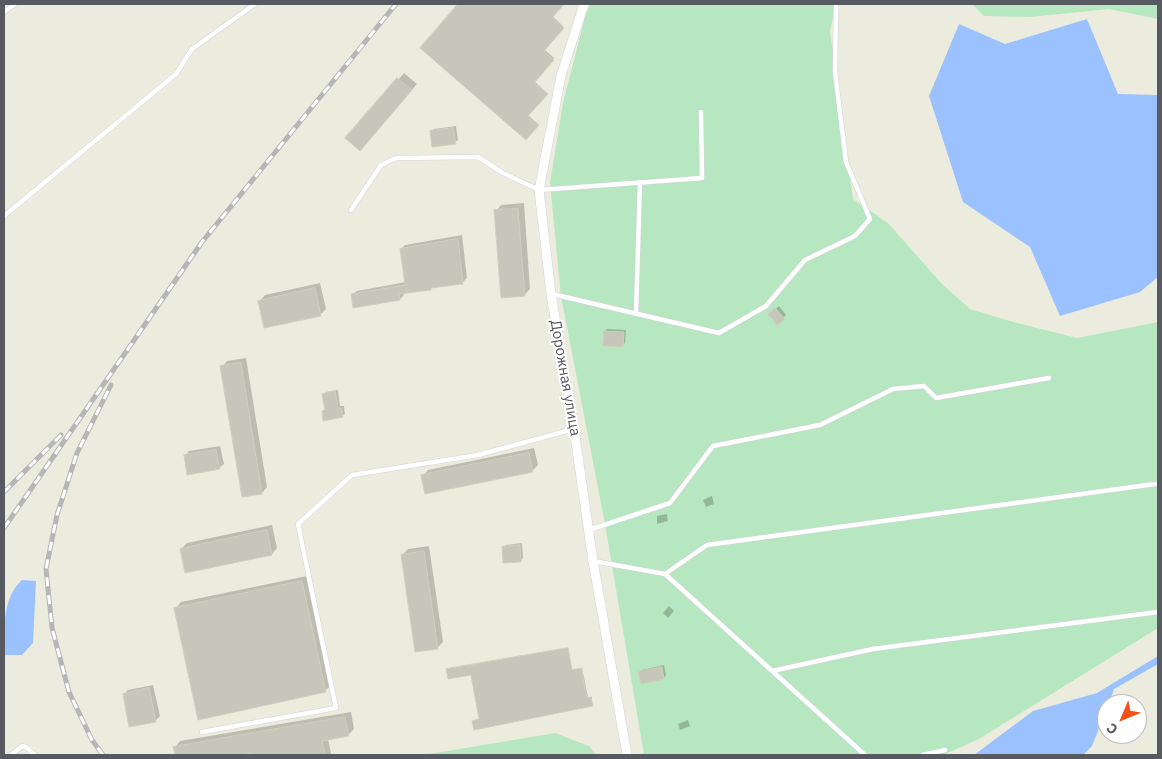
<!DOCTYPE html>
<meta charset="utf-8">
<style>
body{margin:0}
#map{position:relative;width:1162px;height:759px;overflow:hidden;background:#ececde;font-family:"IBM Plex Sans",sans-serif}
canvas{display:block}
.frame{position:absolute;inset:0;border:5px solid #575a61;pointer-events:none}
.north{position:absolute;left:1097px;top:694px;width:50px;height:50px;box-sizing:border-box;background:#fff;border:1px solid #bcbdc0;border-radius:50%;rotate:225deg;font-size:14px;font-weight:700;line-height:20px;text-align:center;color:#575a61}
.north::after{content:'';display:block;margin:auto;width:18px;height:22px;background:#f85118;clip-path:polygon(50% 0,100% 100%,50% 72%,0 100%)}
</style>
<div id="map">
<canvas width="1162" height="759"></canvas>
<div class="frame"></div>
<div class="north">С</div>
</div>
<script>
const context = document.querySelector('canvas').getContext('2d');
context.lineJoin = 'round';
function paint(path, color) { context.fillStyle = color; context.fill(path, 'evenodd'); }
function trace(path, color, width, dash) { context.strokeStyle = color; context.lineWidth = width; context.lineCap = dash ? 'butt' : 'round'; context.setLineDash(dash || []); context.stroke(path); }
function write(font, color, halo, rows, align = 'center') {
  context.font = font + ' "IBM Plex Sans",sans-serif'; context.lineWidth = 4; context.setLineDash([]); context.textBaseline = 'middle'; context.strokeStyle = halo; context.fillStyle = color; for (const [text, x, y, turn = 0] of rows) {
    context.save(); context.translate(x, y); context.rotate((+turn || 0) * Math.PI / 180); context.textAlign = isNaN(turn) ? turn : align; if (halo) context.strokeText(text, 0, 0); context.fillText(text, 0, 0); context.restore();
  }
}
const green = new Path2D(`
 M591 4H836L830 31 853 199 888 223 942 284 970 309 1013 322 1077 338 1158 322V628L979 739 943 755H644L605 524 561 296 550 183 563 103 586 13Z
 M972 4H1158V19L1109 9 1030 17 984 16Z
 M555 733 589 746 596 755H423Z`);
const water = new Path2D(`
 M1087 19 1118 94 1158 95V277L1140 292 1060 316 1030 247 963 202 929 96 959 24 1005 44Z
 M22 580 36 581 33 643 22 655H4C4 630 2 598 22 580Z
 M1158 656V664L1114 689 1109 704H1107V708L1092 746 1083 755H974L1033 711 1097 693Z`);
const shadow = new Path2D(`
 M459 4H563L552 16 563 26 544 49 554 58 534 81 547 93 528 115 538 124 526 138 422 48Z
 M404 73 417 84 365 143 347 138Z
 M456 126 458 140 455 142 431 131 434 129Z
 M524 203 530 289 524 295 496 211 501 205Z
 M462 235 467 278 463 282 403 292 404 295 400 299 352 295 357 291 406 282 401 249 405 245Z
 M320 283 326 309 320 315 260 301 265 295Z
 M779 306 786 315 778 323 770 314Z
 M607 329 626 330 625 343 622 346 605 331Z
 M246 358 267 487 262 493 222 367 227 361Z
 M338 390 340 406H344L345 414 342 416 323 411 326 408 324 394 326 392Z
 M220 446 224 464 219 468 185 456 189 451Z
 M534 448 538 465 532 471 423 476 428 470Z
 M712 496 714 504 706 507 703 500Z
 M667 514 668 521 657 524V516Z
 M272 525 277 548 272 554 181 549 187 543Z
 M522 543 523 558 521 561 503 547 506 545Z
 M429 546 443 642 437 648 402 555 408 549Z
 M307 576 331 685 325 691 176 608 181 602Z
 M669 606 674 611 668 618 663 613Z
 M568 648 572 670 582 668 588 697H592V705L473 721 481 719 472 674 449 669Z
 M664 665 666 675 664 678 639 673 642 670Z
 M153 685 160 716 155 721 124 694 128 690Z
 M351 712 354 729 348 735 328 739 331 753 329 755H176L175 747 180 741Z
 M688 720 690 726 680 730 678 724Z`);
const building = new Path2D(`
 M458 4H564L552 18 564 28 544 51 554 60 534 83 548 94 528 116 539 125 526 140 420 48Z
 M397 78 412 90 360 151 345 138Z
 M453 128 456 144 432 147 430 131Z
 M518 209 525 296 501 298 494 210Z
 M458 239 463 284 431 288V290L399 294 400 300 353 308 351 294 405 285 400 249Z
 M315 288 321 316 264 328 258 301Z
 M775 308 785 319 777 325 768 314Z
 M604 331 624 332 623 347 603 346Z
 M241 363 262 494 242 497 220 366Z
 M335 391 338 408H341L343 417 323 421 322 411 325 410 322 394Z
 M216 450 220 469 187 475 184 455Z
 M529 453 533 472 425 494 421 475Z
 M267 530 272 555 185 573 180 549Z
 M520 545 521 562 503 563 502 547Z
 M424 551 438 649 415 652 401 555Z
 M302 581 326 692 198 720 174 608Z
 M568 648 572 670 581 668 587 698 591 697 593 706 474 730 472 721 479 719 471 675 448 679 446 669Z
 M662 667 664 679 641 684 638 672Z
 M149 688 156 722 129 727 123 694Z
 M345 717 349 736 322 741 325 755H251V753L241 755H175L173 747Z`);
const service = new Path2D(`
 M4 12 15 4
 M351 210 381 165 396 158 478 157 503 173 539 190 702 178 701 112
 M4 216 176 74 192 49 255 4
 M552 294 719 333 766 306 805 260 855 236 870 219 846 162 835 72 836 4
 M636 313 640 182
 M589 530 670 503 713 446 820 425 893 389 924 386 936 398 1049 378
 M593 561 665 574 707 545 1155 484
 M665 574 865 755
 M772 671 873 649 1158 612
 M202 732 336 708 298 524 352 475 478 455 574 429
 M11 755 22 746 26 747 35 755
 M923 755 945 750`);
const minor = new Path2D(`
 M584 4 561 76 539 190 551 294 574 429 593 561 627 755`);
const rail = new Path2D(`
 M4 492 61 435
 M4 528 202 242 396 4
 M103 755 92 740 69 692 52 628 46 569 57 515 77 453 111 385`);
const streetNames = [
 ["Дорожная улица",565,378,80]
];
paint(green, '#b7e7c0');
paint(water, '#9bc2ff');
paint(shadow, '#0003');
paint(building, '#c7c6bb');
trace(building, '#d1cebc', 1);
trace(service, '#d1d3da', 5.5);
trace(minor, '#d1d3da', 10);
trace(service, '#fff', 4.5);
trace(minor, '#fff', 9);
trace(rail, '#b5b6b6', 5);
trace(rail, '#fff', 3, [9]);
write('15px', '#575a61', '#fff', streetNames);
</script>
